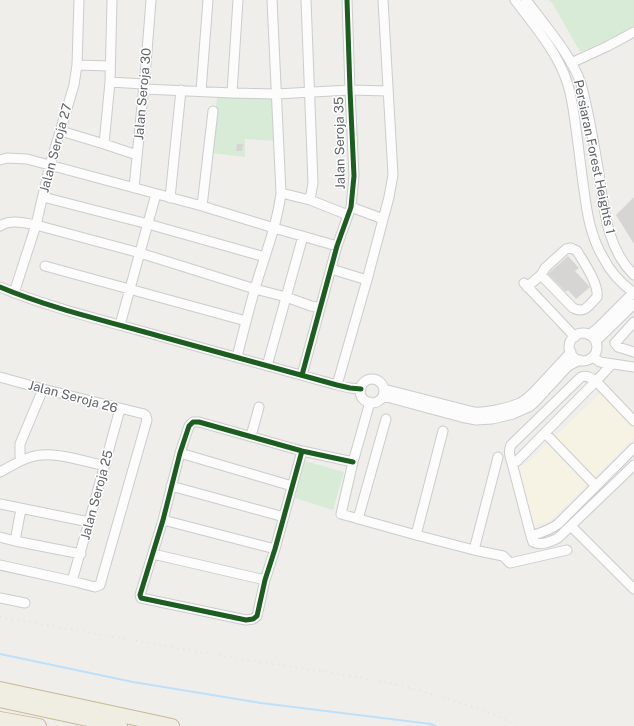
<!DOCTYPE html>
<style>
body{margin:0}
canvas{display:block;background:#efeeea}
</style>
<canvas width="634" height="726"></canvas>
<script>
const context = document.querySelector('canvas').getContext('2d');
context.lineJoin = 'round';
function paint(path, color) { context.fillStyle = color; context.fill(path, 'evenodd'); }
function trace(path, color, width, dash) { context.strokeStyle = color; context.lineWidth = width; context.lineCap = dash ? 'butt' : 'round'; context.setLineDash(dash || []); context.stroke(path); }
function write(font, color, halo, rows, align = 'center') {
  context.font = font + ' "Public Sans",sans-serif'; context.lineWidth = 3; context.setLineDash([]); context.textBaseline = 'middle'; context.strokeStyle = halo; context.fillStyle = color; for (const [text, x, y, turn = 0] of rows) {
    context.save(); context.translate(x, y); context.rotate((+turn || 0) * Math.PI / 180); context.textAlign = isNaN(turn) ? turn : align; if (halo) context.strokeText(text, 0, 0); context.fillText(text, 0, 0); context.restore();
  }
}
const commercial = new Path2D(`
 M603 391 634 422V438L550 521 530 526 517 469 528 462Z`);
const green = new Path2D(`
 M549 0H634V26L614 37 580 52 553 4Z
 M217 96 275 99 277 141 245 139V157L212 153Z
 M305 461 344 472 333 510 295 498Z`);
const stream = new Path2D(`
 M0 654 133 682 261 703 431 724 436 726`);
const building = new Path2D(`
 M237 144H243L242 151H236Z
 M634 197V244L616 215Z
 M568 256 579 268 575 271 590 287 576 299 568 290 566 292 548 274 550 272Z`);
const minor = new Path2D(`
 M306 0 313 183 310 200
 M515 0C533 24 558 53 567 82 572 97 574 113 576 129 579 150 581 170 584 190 587 214 591 238 604 259 611 273 622 284 634 293
 M526 0C544 24 572 56 581 84 589 113 594 144 599 174 604 209 607 249 634 275
 M571 63 608 46 634 32
 M77 65 110 66
 M110 82 144 84
 M144 89 232 93 276 94 350 90 388 91
 M201 91 208 0
 M232 93 238 0
 M61 131 104 144 137 155
 M104 144 110 82 112 0
 M0 160 7 158 27 159 202 206 274 228 337 246
 M134 188 146 64 151 0
 M281 193 310 200 348 215
 M43 197 148 224 265 257
 M170 198 181 90
 M202 206 213 111
 M351 207 383 219
 M0 226C11 219 24 223 36 225L140 253 255 289 286 297 311 306 320 308
 M45 266 246 321
 M331 269 367 280
 M524 283 575 337
 M0 287C50 308 106 321 159 336 219 352 278 369 337 385L350 388 361 389
 M527 287 541 275 545 268 566 249 571 248 577 251C584 263 599 284 597 297 589 305 585 314 573 308L541 275
 M14 293 36 225 50 165 74 85 77 65 79 0
 M634 322 616 342 615 343 618 347 634 352
 M120 325 156 194
 M569 347a14 14 0 1 1 28 0a14 14 0 1 1-28 0Z
 M589 335 599 327 634 292
 M596 341 634 304
 M237 357C243 333 249 309 256 285 265 255 277 225 281 193L272 0
 M593 357 600 362 634 367
 M612 364 596 381 525 453 517 461 512 463C510 457 508 452 511 445L581 377C587 375 591 378 596 381L634 421
 M267 366 303 236
 M302 375 337 246 351 207 354 176 350 90 347 0
 M0 377 43 389 144 414 146 416 147 420 100 585 95 587 72 581 0 565
 M360 391a12 12 0 1 1 24 0a12 12 0 1 1-24 0Z
 M337 385 367 280 389 197 393 175 383 0
 M384 389 474 412C487 413 508 408 520 403 525 400 529 397 533 393L571 352
 M383 396 461 417 476 420 492 419 513 414 529 407 535 402 568 366 580 360
 M370 402 353 462 341 514 416 535 474 550 503 556 510 563 567 550
 M545 433 596 486
 M251 436 259 407
 M634 448 558 524C550 530 541 533 531 536L533 542C541 546 550 542 558 538L634 465
 M302 451 275 549 265 580 257 616 253 619 246 620 141 598 140 595 163 520 180 453 189 426 193 422H199L302 451 353 462
 M180 453 292 486
 M22 460 20 456V444L43 389
 M512 463 531 536
 M0 472C10 467 20 460 31 457 51 450 83 461 105 466
 M171 486 284 517
 M0 504 89 522
 M358 519 386 419
 M163 520 275 549
 M571 526 634 589
 M416 535 443 431
 M0 537 15 541 81 554
 M15 541 21 509
 M474 550 498 457
 M153 554 265 580
 M72 581 89 522 120 409
 M0 598 25 603`);
const highway = new Path2D(`
 M0 689 172 726
 M0 700 120 726
 M0 719 39 726`);
const rail = new Path2D(`
 M0 617 240 659 345 675 389 683 418 690 480 709 520 726`);
const cycleway = new Path2D(`
 M0 287C50 308 106 321 159 336 219 352 278 369 337 385L350 388 361 389
 M302 375 337 246 351 207 354 176 350 90 347 0
 M302 451 275 549 265 580 257 616 253 619 246 620 141 598 140 595 163 520 180 453 189 426 193 422H199L302 451 353 462`);
const streetNames = [
 ["Jalan Seroja 30",143,94,-85],
 ["Jalan Seroja 35",340,143,-91],
 ["Jalan Seroja 27",56,148,-75],
 ["Persiaran Forest Heights 1",594,157,78],
 ["Jalan Seroja 26",73,397,15],
 ["Jalan Seroja 25",97,495,-75]
];
paint(commercial, '#f7f3e4');
paint(green, '#d8ebd6');
trace(stream, '#bfe0f9', 2);
paint(building, '#d6d5d3');
trace(minor, '#cbcccc', 11);
trace(highway, '#c8b996', 16);
trace(minor, '#fdfcfc', 9);
trace(highway, '#f0ede3', 14);
trace(rail, '#e4e4e4', 2, [1, 5]);
trace(cycleway, '#1b5e20', 5);
write('13px', '#5f6368', '#fff', streetNames);
</script>
